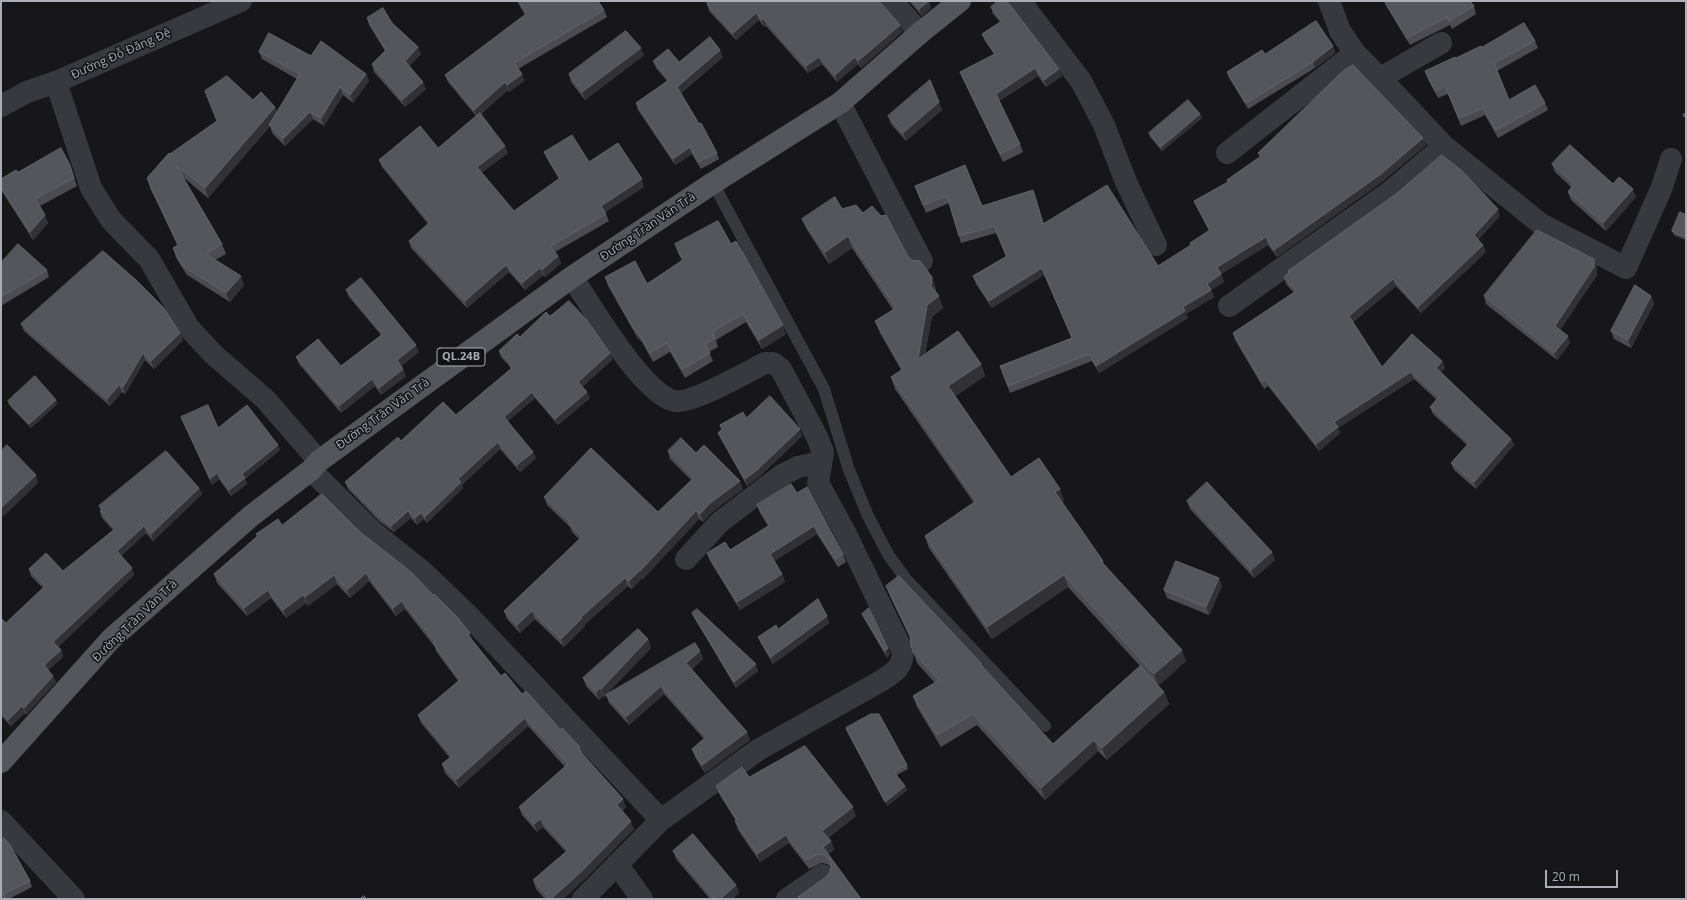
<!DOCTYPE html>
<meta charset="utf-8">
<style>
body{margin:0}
#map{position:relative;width:1687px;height:900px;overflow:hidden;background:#171719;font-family:"Open Sans",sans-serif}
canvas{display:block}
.frame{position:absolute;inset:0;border:2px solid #aaaeb8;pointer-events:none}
.scale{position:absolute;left:1545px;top:870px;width:73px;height:18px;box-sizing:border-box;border:2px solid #aaaeb8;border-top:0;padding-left:5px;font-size:12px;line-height:14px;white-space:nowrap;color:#aaaeb8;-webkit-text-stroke:3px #121214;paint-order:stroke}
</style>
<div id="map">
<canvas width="1687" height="900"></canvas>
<div class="frame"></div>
<div class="scale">20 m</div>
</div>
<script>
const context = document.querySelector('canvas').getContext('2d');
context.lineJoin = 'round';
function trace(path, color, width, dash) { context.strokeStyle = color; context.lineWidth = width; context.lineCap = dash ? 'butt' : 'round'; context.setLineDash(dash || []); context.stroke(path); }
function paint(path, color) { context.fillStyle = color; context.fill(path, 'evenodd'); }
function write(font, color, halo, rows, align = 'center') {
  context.font = font + ' "Open Sans",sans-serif'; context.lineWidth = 3; context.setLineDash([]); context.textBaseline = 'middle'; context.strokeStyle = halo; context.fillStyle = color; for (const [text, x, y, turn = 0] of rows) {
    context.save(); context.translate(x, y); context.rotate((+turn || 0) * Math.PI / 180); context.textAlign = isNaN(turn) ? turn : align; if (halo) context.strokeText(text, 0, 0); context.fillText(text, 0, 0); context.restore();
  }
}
const service = new Path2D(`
 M713 183 824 389 849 470 868 516 889 556 906 579 1045 726`);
const minor = new Path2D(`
 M892 1 920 33
 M1020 1 1081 81 1104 125 1126 182 1156 245
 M1329 1 1340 31 1355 53 1399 98 1444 146 1541 224 1626 268 1662 187 1671 159
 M1379 79 1441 43
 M56 82 91 188 111 220 149 259 189 328 213 354 265 399 319 461
 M840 103 922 261
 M1227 153 1355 53
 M572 277C591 305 643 395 675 401 692 404 747 372 765 363H773L781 369 817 437 823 452 818 483 845 532 903 652C902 669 894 672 881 681L758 750 661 820 583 899
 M1229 306 1391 191 1444 146
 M311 470 371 530 422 571 469 616 661 820
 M686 559 720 522 782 475 798 467 821 462
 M1 821 74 899
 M617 864 642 899
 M787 899 822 875`);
const tertiary = new Path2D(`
 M1 106 27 92 56 82 241 1`);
const primary = new Path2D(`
 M1 762 111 639 251 516 311 470 319 461 572 277 713 183 840 103 920 33 960 1`);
const wall = new Path2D(`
 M517 1H598L604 10 607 17 518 69 522 74 524 81 509 92 508 90 481 114 508 153 481 173 514 211 559 179 547 159 544 152 589 162 644 187 605 212 609 221 555 252 558 256 561 263 545 277 543 275 525 290 509 272 467 308 411 248 409 241 428 224 382 167 379 160 438 148 476 116 448 82 445 75 525 15Z
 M705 1H880V2L902 32 861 68 858 64 837 82 822 64 808 73 766 26 764 27 759 20 736 40 709 11 707 4Z
 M909 1H932L929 3 931 8 922 16Z
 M1384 1H1470L1474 6 1476 14 1452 29 1450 25 1410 45 1385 4Z
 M991 7 1062 76 1046 87 1038 76 999 101 1020 144 1023 152 1003 162 963 79 960 72 994 54 985 41 982 34 1000 22 993 14Z
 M367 18 392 23 418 47 421 54 409 66 426 89 405 107 374 72 372 64 385 51 369 25Z
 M1535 41 1538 48 1497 71 1509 100 1545 103 1548 110 1498 138 1485 115 1461 126 1448 94 1438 98 1428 79 1425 71 1482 47Z
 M1333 46 1335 53 1315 68 1248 109 1229 78 1227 72 1265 54Z
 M259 52 311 56 366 74 369 81 353 103 343 95 324 126 313 119 285 146 272 133 270 126 208 198 183 177 222 244 226 254 215 260 244 285 230 302 187 275 176 258 173 248 178 246 150 188 147 178 170 154 253 100 275 107 277 113 297 79 262 59Z
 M644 55 585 100 571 82 569 74Z
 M723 57 681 93 717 153 719 159 701 169 692 154 675 165 638 110 636 103 667 81 656 68 653 61 679 62Z
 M939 102 942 110 906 141 891 124 888 116Z
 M1200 114 1202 118 1162 151 1150 137 1149 133Z
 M1423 138 1426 145 1383 181 1277 257 1268 245 1221 274 1224 282 1211 290 1214 297 1186 314 1188 318 1099 373 1092 361 1010 393 1000 366 1072 338 1044 275 992 308 976 284 973 276 1006 257 996 233 961 243 949 203 926 213 915 186 982 206 1036 198 1044 224 1158 266 1191 245 1190 243 1209 231 1197 208 1194 201 1228 182 1227 180 1260 157 1258 153Z
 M1552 164 1613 184 1636 197 1606 231 1571 200 1568 192 1571 187 1555 172Z
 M70 165 77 186 40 206 45 215 48 223 33 240 1 190V179L18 172Z
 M842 209 863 213 911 260 932 277 936 289V292L943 308 932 317 925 354 981 364 985 376 955 396 1011 477 1064 500 1062 502 1103 561 1104 564 1186 661 1158 686 1164 692 1169 704 1107 760 1098 751 1045 800 977 725 941 747 917 707 913 696 935 683 917 663 911 645 910 638 891 598 886 586 981 663 983 667 1053 744 1140 666 1068 587 992 639 929 548 925 536 974 503 895 389 891 377 901 370 880 333 875 321 893 310 852 248 829 264 807 230 802 219Z
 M1686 215V240L1674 235 1672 231Z
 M1500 216 1478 240 1486 252 1421 313 1396 286 1353 322 1382 367 1442 361 1445 368 1441 372 1511 439 1514 445 1476 489 1454 470 1451 463 1467 445 1433 414 1430 407 1437 400 1414 379 1338 428 1340 433 1319 451 1268 386 1264 389 1235 340 1233 333 1294 293 1286 284 1284 277 1289 273 1288 271Z
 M675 244H731L786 334 762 349 746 322 716 340 718 347 709 352 713 361 685 378 670 352 653 362 642 342 637 337 608 286 605 277 647 284 682 260 678 253Z
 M1 263 47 270 49 277 1 306Z
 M1597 267V275L1560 330 1570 343 1557 360 1486 304 1484 296Z
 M346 290 419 352 401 366 406 376 381 395 375 386 341 413 299 364 296 357 341 366 381 335 349 297Z
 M1651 296 1654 304 1631 348 1614 339 1611 331Z
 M550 316 610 353 612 360 582 387 587 392 590 398 558 425 535 398 508 421 536 458 520 472 500 449 462 485 463 488 427 523 424 519 417 525 411 518 394 532 379 521 348 489 345 482 401 441 456 415 511 369 510 367 501 357 499 351Z
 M21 324 180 333 183 340 154 369 145 360 125 394 122 392 110 406 24 331Z
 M56 400 57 404 31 428 9 405 8 401Z
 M181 417 218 428 280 450 245 479 247 484 231 496 219 479 212 485Z
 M746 418 802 436 759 477 747 486 721 439 718 433 722 429 720 425Z
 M668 451 696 453 743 489 712 512 703 522 699 519 643 579 642 578 632 589 628 586 585 624V626L564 647 535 619 520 633 507 619 504 611 579 539 572 532 570 527 547 505 544 497 658 512 691 480 670 459Z
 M199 488 202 494 153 541 146 533 121 556 134 575 58 647 61 650 63 657 48 670 56 682 26 715 25 713 11 726 1 716V618L6 623 43 588 31 576 29 569 63 571 113 530 102 518 100 511 101 510 99 506Z
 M797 493 843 554 846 562 838 567 817 534 774 561 782 574 785 582 740 610 710 561 707 553 730 550 768 526 760 513 757 505Z
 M1187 501 1275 560 1254 578 1190 509Z
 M282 525 359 531 473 641 501 676 522 694 580 747 582 753 626 807 622 811 634 829 586 878 563 899H545L536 889 533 880 566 852 543 827 537 832 522 815 519 807 565 767 528 726 459 788 445 773 442 764 450 758 421 723 418 715 458 681 436 651 435 647 405 609 396 616 369 581 350 598 337 584 308 606 306 603 286 618 271 598 247 616 217 583 214 574 257 536 256 534Z
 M1222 586 1209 615 1167 598 1164 590Z
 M692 613 758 671 736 688 695 619Z
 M862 614 888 648 890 654 887 658 865 620Z
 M827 616 829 623 773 664 761 644 758 637 778 629Z
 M648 639 651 648 604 697 603 696 599 700 586 686 583 678Z
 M700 651 703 659 692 669 750 740 705 773 695 757 692 749 704 739 664 694 629 725 609 703 606 695Z
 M846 728 907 765 908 769 897 775 907 790 887 806 847 732Z
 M749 777 856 816 828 838 831 841 834 850 828 854 861 899H799L798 897 826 877 830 872 831 867 827 864 821 863 809 869 789 843 760 862 738 830 735 821H736L719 794 716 786Z
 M10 845 30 881 32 887 9 899H1Z
 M673 851 736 885 739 893 732 899H710L676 859Z`);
const shadedWall = new Path2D(`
 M927 1H932L929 3 931 8 922 16 919 9Z
 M756 13 759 20 736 40 733 33Z
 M763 18 766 26 764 27 762 20Z
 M900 25 902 32 861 68 858 61Z
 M1333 46 1335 53 1315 68 1313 62Z
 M418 47 421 54 407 68 405 61Z
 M641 48 644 55 585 100 582 92Z
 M720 50 723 57 680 93 677 87Z
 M819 57 822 64 808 73 806 66Z
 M855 57 858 64 837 82 835 75Z
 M1035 68 1038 76 998 101 996 94Z
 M1059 69 1062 76 1046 87 1044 80Z
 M366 74 369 81 353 103 350 95Z
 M522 74 524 81 509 92 507 85Z
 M423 82 426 89 405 107 402 100Z
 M505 82 508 90 477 117 474 110Z
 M340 87 343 95 324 126 321 118Z
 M939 102 942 110 906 141 903 133Z
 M275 107 278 116 208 198 205 188Z
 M310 112 313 119 285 146 283 139Z
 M1200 114 1202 118 1162 151 1161 147Z
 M1423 138 1426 145 1383 181 1277 257 1274 250Z
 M505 146 508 153 479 174 477 167Z
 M690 147 692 154 675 165 673 159Z
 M642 179 644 187 604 213 601 206Z
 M1633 189 1636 197 1606 231 1603 223Z
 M1033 190 1036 198 1046 232 1043 224Z
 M1498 209 1500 216 1476 242 1474 235Z
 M45 215 48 223 33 240 30 232Z
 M848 236 852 248 829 264 825 252Z
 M1266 237 1268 245 1220 275 1217 267Z
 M1483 245 1486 252 1421 313 1418 307Z
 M558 256 561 263 545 277 542 270Z
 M1594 259 1597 267V275L1558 333 1555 326Z
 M506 265 509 272 467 308 465 301Z
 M540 268 543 275 525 290 522 283Z
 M1042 268 1044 275 992 308 989 301Z
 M1221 274 1224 282 1211 290 1214 297 1186 314 1188 318 1099 373 1096 366 1183 307 1207 284Z
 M241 276 244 285 230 302 226 293Z
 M932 277 936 289 935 297 931 286Z
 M1393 279 1396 286 1351 323 1349 316Z
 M939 296 943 308 932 317 922 370 918 359 927 305Z
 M1651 296 1654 304 1631 348 1628 340Z
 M783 325 786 334 762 349 759 340Z
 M180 333 183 340 154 369 151 361Z
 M1568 336 1570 343 1557 360 1554 353Z
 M416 345 419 352 399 367 397 360Z
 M143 353 145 360 125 394 123 387Z
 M610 353 612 360 580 389 578 382Z
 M1442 361 1445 368 1438 375 1436 368Z
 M981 364 985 376 953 398 948 386Z
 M403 369 406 376 381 395 379 388Z
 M1411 372 1414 379 1338 428 1340 433 1319 451 1316 444 1334 422Z
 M372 379 375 386 341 413 339 406Z
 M119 385 122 392 110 406 107 399Z
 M532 392 535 398 506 423 504 417Z
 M587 392 590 398 558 425 555 419Z
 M56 400 57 404 31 428 29 424Z
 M800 429 802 436 759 477 747 486 745 479Z
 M1511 439 1514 445 1476 489 1474 482Z
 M498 442 500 449 462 485 463 488 427 523 425 517 458 479Z
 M278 445 280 450 245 479 247 484 231 496 229 490 242 474Z
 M533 452 536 458 520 472 517 465Z
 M217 473 219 479 212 485 210 479Z
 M36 475 38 483 3 517 1 511V508Z
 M740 481 743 489 712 512 703 522 700 514 709 504Z
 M199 488 202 494 153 541 151 534Z
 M1060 489 1064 500 1060 503 1055 492Z
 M408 511 411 518 394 532 391 526Z
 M696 511 699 519 643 579 640 571Z
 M421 513 424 519 417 525 415 518Z
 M144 526 146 533 119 558 117 551Z
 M814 526 817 534 773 562 770 554Z
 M1272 552 1275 560 1254 578 1251 570Z
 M132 568 134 575 56 649 53 642Z
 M640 570 642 578 632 589 629 581Z
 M366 573 369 581 350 598 347 590Z
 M782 574 785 582 740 610 737 602Z
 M334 575 337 584 308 606 305 597Z
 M1064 575 1068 587 992 639 987 627Z
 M625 578 628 586 585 624V626L564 647 561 639 581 617Z
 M1219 578 1222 586 1209 615 1206 607Z
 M268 590 271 598 247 616 244 608Z
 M303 595 306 603 286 618 283 610Z
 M402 601 405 609 396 616 393 608Z
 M532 611 535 619 520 633 517 625Z
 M827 616 829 623 773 664 771 657Z
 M470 633 473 641 468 635Z
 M648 639 651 648 604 697 601 689Z
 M888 648 890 654 887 658 885 651Z
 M61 650 63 657 46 672 44 665Z
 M1182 650 1186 661 1158 686 1154 674Z
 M700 651 703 659 689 671 686 663Z
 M756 664 758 671 736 688 734 682Z
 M53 676 56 682 26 715 24 708Z
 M661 686 664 694 629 725 626 717Z
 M600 688 603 696 599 700 596 692Z
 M1164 692 1169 704 1107 760 1102 748Z
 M22 706 25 713 11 726 8 720Z
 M525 718 528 726 459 788 456 780Z
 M747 732 750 740 705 773 702 765Z
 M1094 740 1098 751 1045 800 1041 788Z
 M905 786 907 790 887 806 885 802Z
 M623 799 626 807 619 813 617 805Z
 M853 807 856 816 826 839 822 831Z
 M540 819 543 827 537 832 534 824Z
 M631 821 634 829 586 878 563 899H551Z
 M786 835 789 843 760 862 757 854Z
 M831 841 834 850 826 855 823 847Z
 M736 885 739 893 732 899H720Z`);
const building = new Path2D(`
 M519 1H598L604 10 514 63 522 74 507 85 505 82 474 110 445 75 526 14Z
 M709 1H879L900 25 858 61 855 57 835 75 819 57 806 66 763 18 762 20 756 13 733 33 707 4 709 2Z
 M912 1H929L919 9Z
 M998 1H1007L1059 69 1044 80 1035 68 996 94 1020 144 1000 154 960 72 995 54 982 34 1002 21 991 7Z
 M1385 1H1470L1474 6 1449 21 1447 17 1407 38Z
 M383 8 392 23 418 47 405 61 423 82 402 100 372 64 386 50 367 18Z
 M1316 21 1333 46 1313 62 1246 103 1227 72 1262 50 1265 54Z
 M1524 23 1535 41 1494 63 1509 100 1535 85 1545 103 1496 130 1483 108 1459 118 1445 86 1435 91 1425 71 1455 57 1456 58 1481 46 1482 47Z
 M626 31 641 48 582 92 569 74Z
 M269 33 311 56 321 41 366 74 350 95 340 87 321 118 310 112 283 139 269 125 300 74 259 52Z
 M710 37 720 50 677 87 699 124 701 123 717 153 698 162 690 147 673 159 636 103 669 80 653 61 668 49 679 62Z
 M1353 65 1423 138 1381 174 1274 250 1266 237 1217 267 1221 274 1207 284 1211 290 1183 307 1185 311 1096 366 1089 354 1008 386 1000 366 1072 338 1042 268 989 301 973 276 1007 256 994 226 959 236 947 196 923 205 915 186 965 165 982 206 1033 190 1043 224 1107 185 1158 266 1191 245 1190 243 1210 230 1194 201 1228 182 1227 180 1261 156 1258 153 1342 72Z
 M227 76 253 100 261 92 275 107 205 188 176 165 222 244 206 254 241 276 226 293 183 266 173 248 178 245 147 178 169 153 170 154 217 121 205 91Z
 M930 80 939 102 903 133 888 116Z
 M1188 100 1200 114 1161 147 1149 133Z
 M480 113 505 146 477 167 514 211 560 178 544 152 572 135 589 162 618 143 642 179 601 206 606 214 550 246 558 256 542 270 540 268 522 283 506 265 465 301 409 241 430 222 379 160 420 126 438 148Z
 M1686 113V119L1683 115Z
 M1570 145 1613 184 1619 177 1633 189 1603 223 1568 192 1574 184 1552 164Z
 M61 148 70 165 74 178 35 199 45 215 30 232 1 187V179L16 170 18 172Z
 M1442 155 1462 171 1498 209 1474 235 1483 245 1418 307 1393 279 1349 316 1382 367 1412 334 1442 361 1436 368 1511 439 1474 482 1451 463 1469 443 1430 407 1439 397 1411 372 1334 422 1338 427 1316 444 1265 379 1262 382 1233 333 1296 291 1284 277 1289 272 1288 271 1396 194Z
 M835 197 842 209 856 205 863 213 872 206 881 216 886 215 907 255 911 260 920 261 932 277 931 286 939 296 927 305 918 359 958 331 981 364 948 386 1011 477 1039 458 1060 489 1055 492 1103 561 1100 560 1182 650 1154 674 1064 575 987 627 925 536 976 501 891 377 903 369 875 321 896 308 848 236 825 252 802 219Z
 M1680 212 1686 215V237L1672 231Z
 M718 221 731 244 736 241 745 256 783 325 759 340 743 314 712 332 715 338 705 344 710 353 682 369 667 343 650 353 639 334 634 329 605 277 635 261 647 284 683 260 675 244Z
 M1537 230 1594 259V267L1555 326 1568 336 1554 353 1484 296Z
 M18 244 47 270 1 297V263Z
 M103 251 136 280 164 308 180 333 151 361 143 353 123 387 119 385 107 399 21 324Z
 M361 278 416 345 397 360 403 369 379 388 372 379 339 406 296 357 318 339 341 366 383 334 346 290Z
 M1635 285 1651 296 1628 340 1611 331Z
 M569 301 586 319 610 353 578 382 587 392 555 419 532 392 504 417 533 452 517 465 498 442 458 479 461 482 425 517 421 513 415 518 408 511 391 526 377 514 345 482 398 437 401 441 443 402 456 415 512 368 510 366 511 364 499 351 517 334 520 337 546 312 550 316Z
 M35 376 56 400 29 424 8 401Z
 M770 396 800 429 757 470 745 479 718 433 722 429 720 425 743 412 746 418Z
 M208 405 218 428 247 405 278 445 242 474 245 478 229 490 217 473 210 479 181 417Z
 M681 438 696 453 704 445 740 481 709 504 700 514 696 511 640 571V570L629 581 625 578 581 617 582 618 561 639 532 611 517 625 504 611 582 537 569 524 571 523 544 497 591 448 658 512 694 478 668 451Z
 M7 445 36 475 1 508V451Z
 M166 451 199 488 151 534 144 526 117 551 132 568 53 642 61 650 44 665 53 676 24 708 22 706 8 720 1 712V618L6 623 45 586 29 569 46 553 63 571 115 529 100 511 102 509 99 506Z
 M1207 482 1272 552 1251 570 1187 501Z
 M791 484 797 493 807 487 843 554 835 559 814 526 770 554 782 574 737 602 707 553 725 542 730 550 770 525 757 505Z
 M322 494 359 531 411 572 433 595 434 594 457 617 470 633 468 635 501 676 505 673 522 694 526 691 561 730 562 728 580 747 578 749 623 799 617 805 631 821 583 870 551 899H550L533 880 568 850 540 819 534 824 519 807 568 764 525 718 456 780 442 764 452 756 418 715 460 680 433 643 435 642 402 601 393 608 366 573 347 590 334 575 305 597 303 595 283 610 268 590 244 608 214 574 258 536 256 534 278 519 282 525Z
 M1176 561 1219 578 1206 607 1164 590Z
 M899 576 981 663V665L1053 744 1140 666 1164 692 1102 748 1094 740 1041 788 973 714 937 735 913 696 939 680 913 652 911 645 910 635 886 586Z
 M818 599 827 616 771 657 758 637 776 625 778 629Z
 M869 608 888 648 885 651 862 614Z
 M697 609 756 664 734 682 692 613Z
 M638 629 648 639 601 689 600 688 596 692 583 678Z
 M695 643 700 651 686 663 747 732 702 765 692 749 706 737 661 686 626 717 606 695Z
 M871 714H879L907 765 894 772 905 786 885 802 846 728Z
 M805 746 853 807 822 831 831 841 823 847 861 899H799L798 897 826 877 830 872 831 866 829 859 824 855 818 854 806 860 786 835 757 854 735 821 737 820 716 786 742 767 749 777Z
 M693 834 736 885 720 899H714L673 851Z
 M4 838 10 845 30 881 3 894 7 899H1V840Z
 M364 896 367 899H360Z`);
const shields = [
 [461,357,48]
];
const shieldNames = [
 ["QL.24B",461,357]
];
const streetNames = [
 ["Đường Đỗ Đăng Đệ",121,54,-24],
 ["Đường Trần Văn Trà",648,227,-34],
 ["Đường Trần Văn Trà",383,414,-36],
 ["Đường Trần Văn Trà",135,621,-44]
];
trace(service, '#38393e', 12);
trace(minor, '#38393e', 22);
trace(tertiary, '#38393e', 22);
trace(primary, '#55565c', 22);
paint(wall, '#4b4b51');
paint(shadedWall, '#323236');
paint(building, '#55565c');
trace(building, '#63646a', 1);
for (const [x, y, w] of shields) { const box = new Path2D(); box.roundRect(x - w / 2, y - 9, w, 18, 3); context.fillStyle = '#121214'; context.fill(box); trace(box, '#aaaeb8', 1); }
write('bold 11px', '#aaaeb8', null, shieldNames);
write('12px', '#aaaeb8', '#121214', streetNames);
</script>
